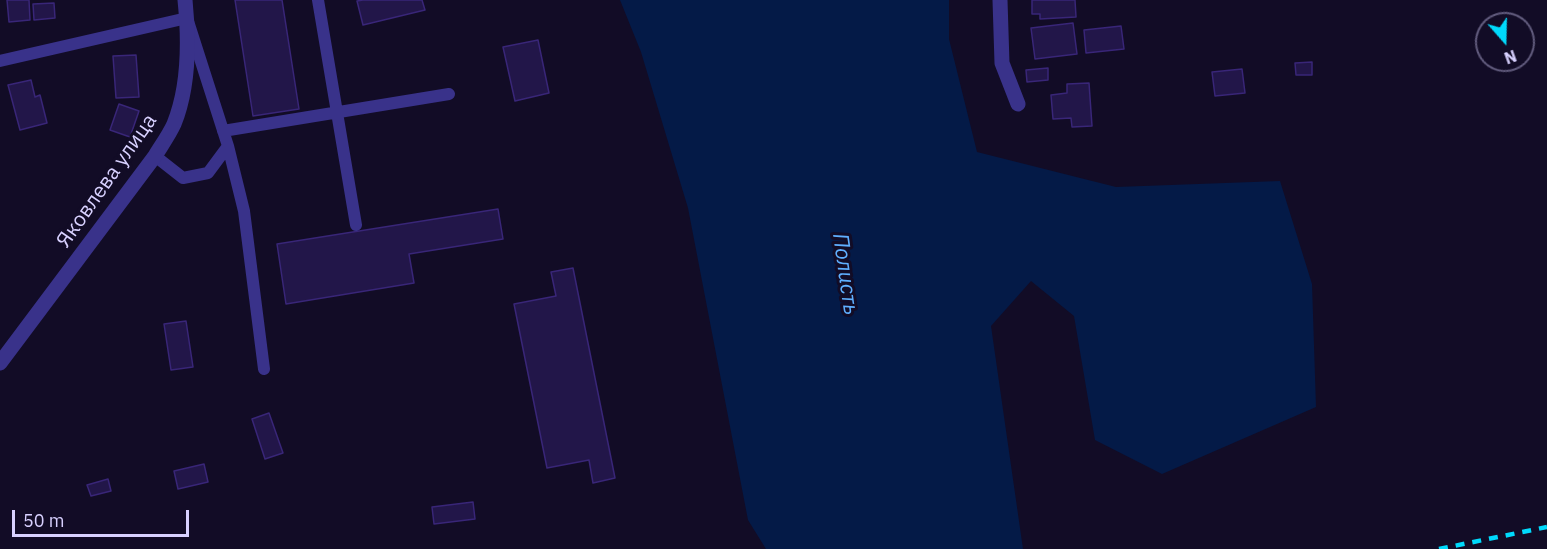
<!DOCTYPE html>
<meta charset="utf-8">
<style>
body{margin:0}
#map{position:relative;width:1547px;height:549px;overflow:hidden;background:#120c26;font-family:"IBM Plex Sans",sans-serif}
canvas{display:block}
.north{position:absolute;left:1475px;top:12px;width:60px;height:60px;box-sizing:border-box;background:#120c26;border:2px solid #615b7d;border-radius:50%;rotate:160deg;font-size:16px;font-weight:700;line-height:24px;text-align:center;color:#d8d1ff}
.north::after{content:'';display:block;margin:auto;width:21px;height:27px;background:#00dafc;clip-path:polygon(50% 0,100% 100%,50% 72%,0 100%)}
.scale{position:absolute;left:12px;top:510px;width:177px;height:27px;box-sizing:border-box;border:3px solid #d8d1ff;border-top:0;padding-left:8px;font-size:18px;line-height:21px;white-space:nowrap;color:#d8d1ff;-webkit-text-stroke:4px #120c26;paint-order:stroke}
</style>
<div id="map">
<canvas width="1547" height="549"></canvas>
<div class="north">N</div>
<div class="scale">50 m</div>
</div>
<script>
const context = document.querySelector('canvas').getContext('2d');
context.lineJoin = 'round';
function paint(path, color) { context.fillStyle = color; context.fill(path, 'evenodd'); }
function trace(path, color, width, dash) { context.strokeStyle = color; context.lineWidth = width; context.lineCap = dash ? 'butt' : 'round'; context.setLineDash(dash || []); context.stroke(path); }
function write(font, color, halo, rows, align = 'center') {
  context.font = font + ' "IBM Plex Sans",sans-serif'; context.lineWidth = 6; context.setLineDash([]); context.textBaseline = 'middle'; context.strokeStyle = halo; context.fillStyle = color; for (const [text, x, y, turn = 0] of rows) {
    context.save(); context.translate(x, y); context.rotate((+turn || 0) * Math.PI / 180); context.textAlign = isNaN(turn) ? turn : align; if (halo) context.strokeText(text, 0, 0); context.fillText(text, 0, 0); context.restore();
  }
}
const water = new Path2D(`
 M620 0H949V39L977 152 1116 187 1280 181 1312 284 1316 407 1162 474 1095 440 1074 316 1031 281 991 326 1023 549H766L748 520 688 208 641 52Z`);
const building = new Path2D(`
 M7 0H29L30 20 9 22Z
 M235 0H282L299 109 253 116Z
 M363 0H422L425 10 363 25 357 1Z
 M1032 0H1075L1076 17 1040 19V14H1032Z
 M54 3 55 18 34 20 33 4Z
 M1073 23 1077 54 1035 59 1031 28Z
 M1121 26 1124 49 1086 53 1084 30Z
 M538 40 549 93 515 101 503 47Z
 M136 55 139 97 116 98 113 56Z
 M1312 62V75H1296L1295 63Z
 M1048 68V80L1027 82 1026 70Z
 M1242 69 1245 93 1215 96 1212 72Z
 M31 80 35 97 40 95 47 123 20 130 8 85Z
 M1089 83 1092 126 1072 127 1071 118 1053 119 1051 95 1067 93V84Z
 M119 104 139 111 130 137 110 130Z
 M498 209 503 239 409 254 414 283 286 304 277 244Z
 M573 268 615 478 593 483 589 460 547 468 514 304 556 296 551 272Z
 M186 321 193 367 171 370 164 324Z
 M269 413 283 453 265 459 252 419Z
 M204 464 208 482 178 489 174 471Z
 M108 479 111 491 91 496 87 485Z
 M473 502 475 519 434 524 432 507Z`);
const service = new Path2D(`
 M318 0 356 225
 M0 61 187 18 228 146 208 173 183 178 155 156
 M223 131 449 94
 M228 146 244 211 264 369`);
const minor = new Path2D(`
 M1000 0 1002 63 1018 104`);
const tertiary = new Path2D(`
 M0 363 155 156C161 146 169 135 174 124 189 87 189 39 185 0`);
const rail = new Path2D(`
 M1439 549 1547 527`);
const streetNames = [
 ["Яковлева улица",107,181,-55]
];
const waterNames = [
 ["Полисть",845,274,82]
];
paint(water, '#041a47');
paint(building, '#221649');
trace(building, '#392678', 1.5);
trace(service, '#39328a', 12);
trace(minor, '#39328a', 15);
trace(tertiary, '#39328a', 15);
trace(rail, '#00dafc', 4.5, [9, 8]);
write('21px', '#d8d1ff', '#120c26', streetNames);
write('italic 22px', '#5fafff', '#120c26', waterNames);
</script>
